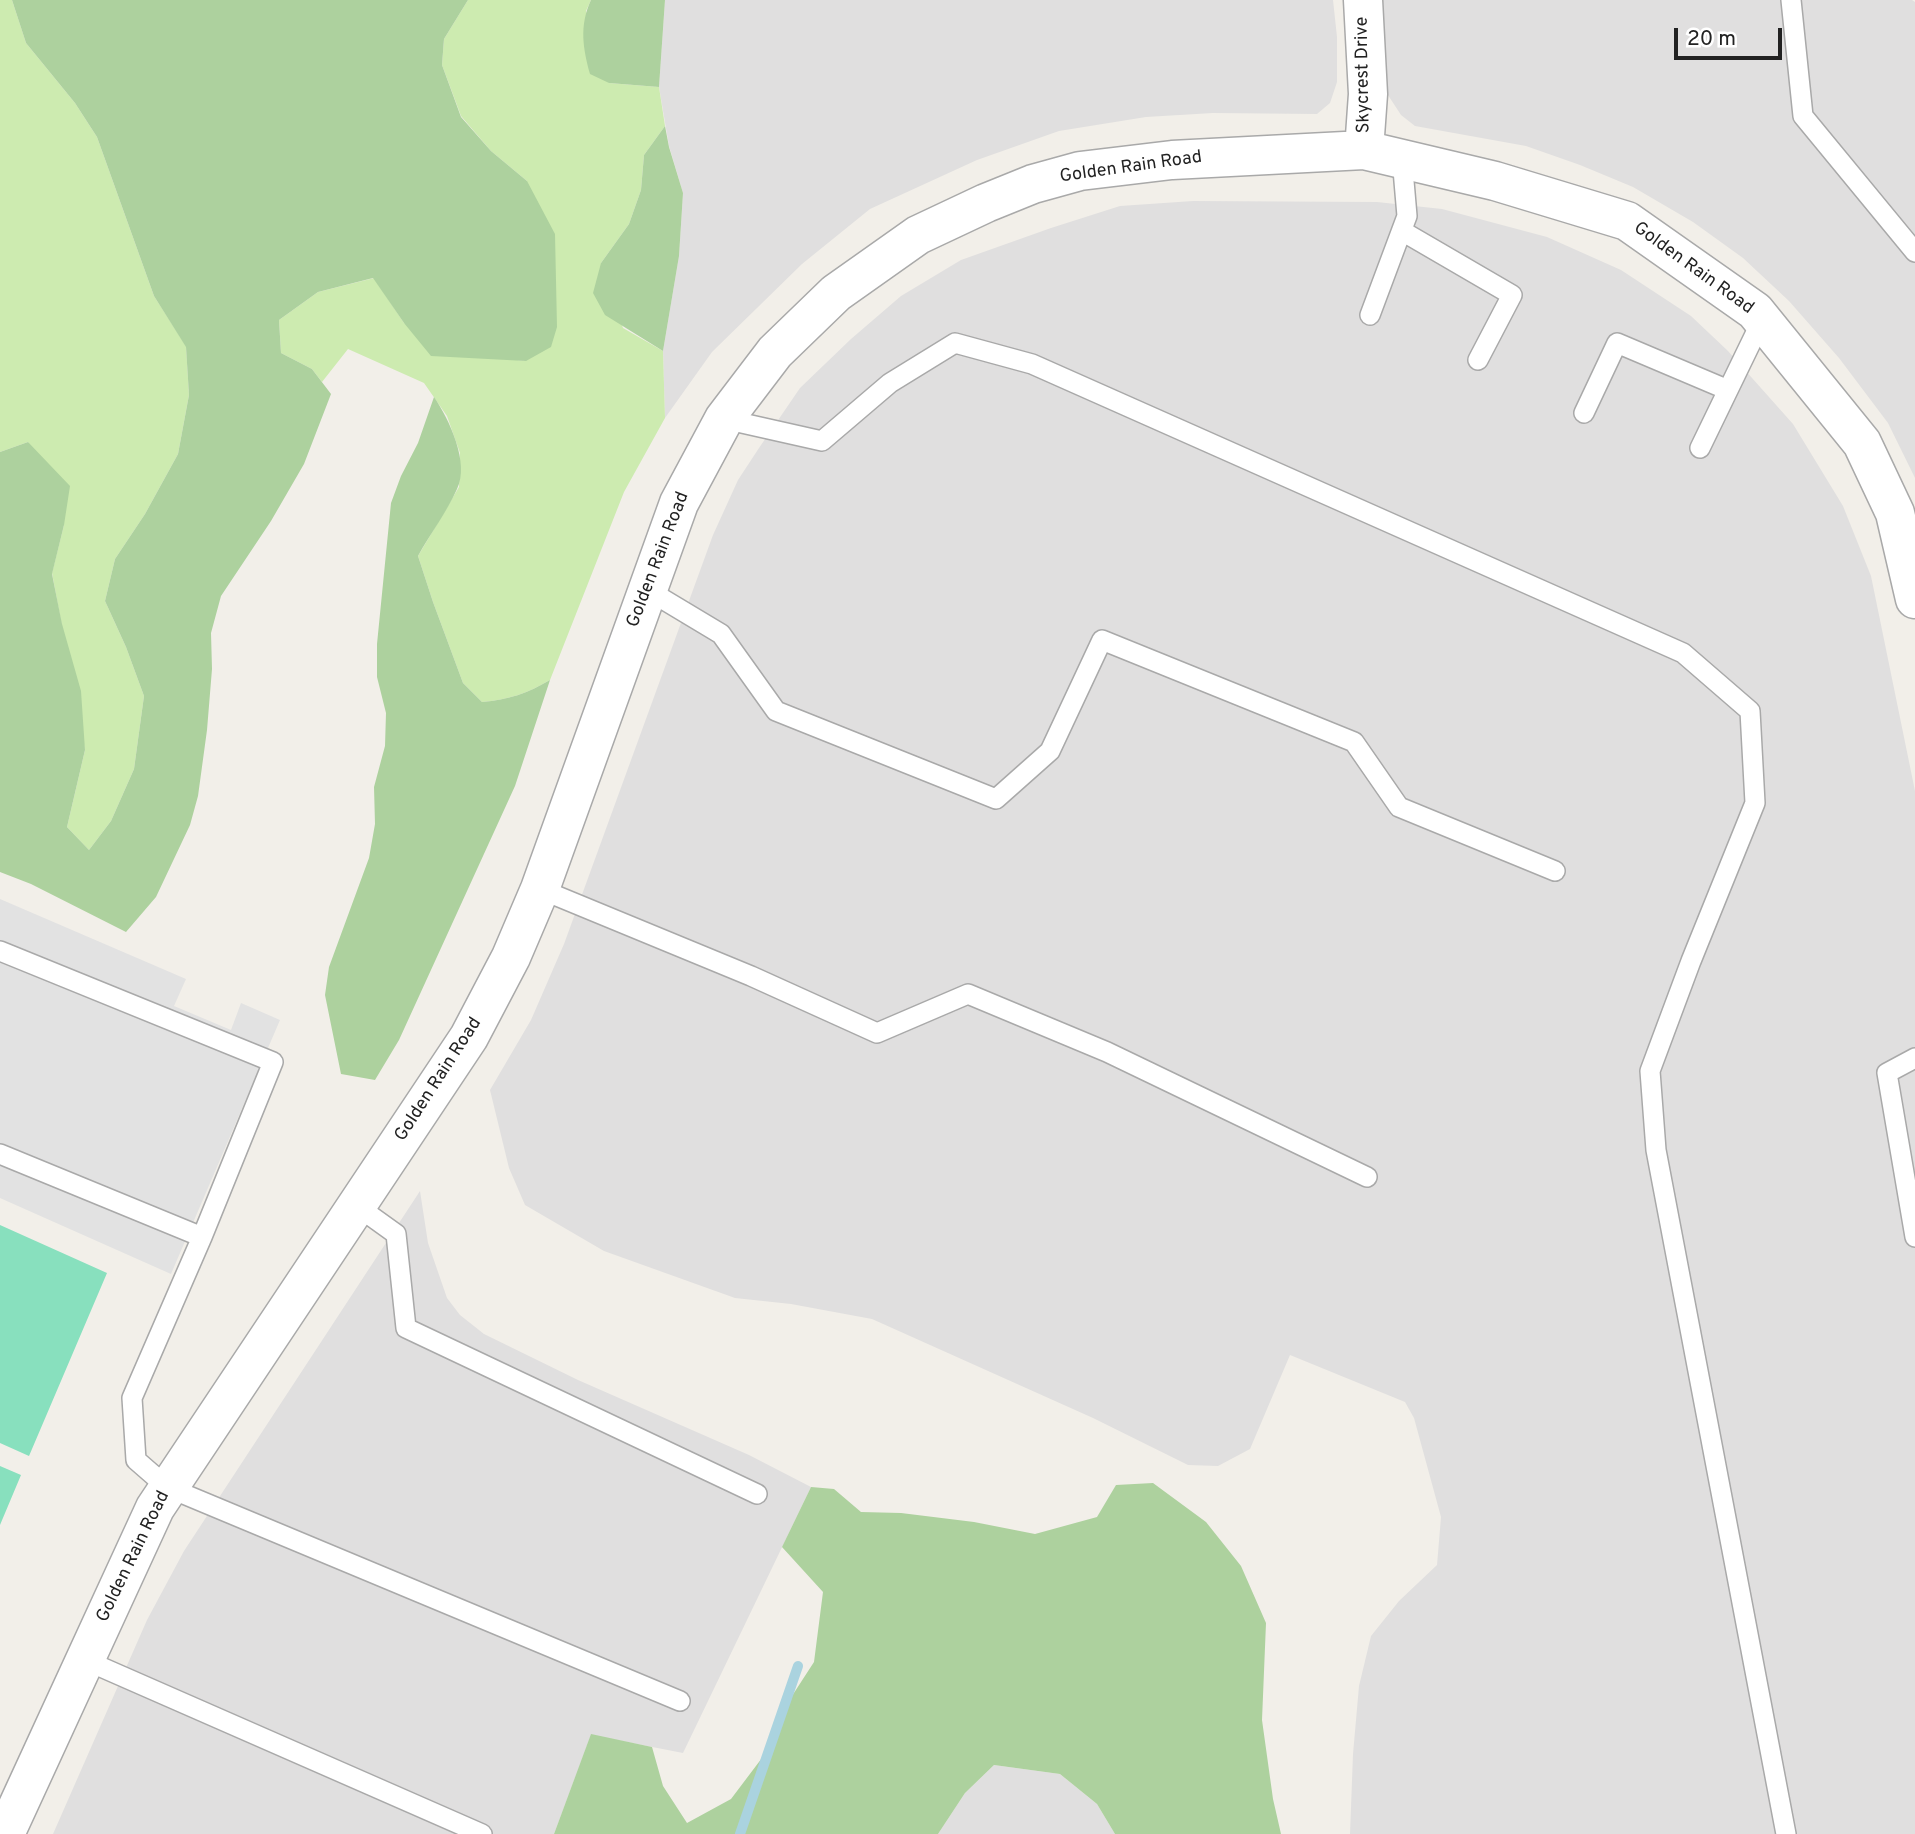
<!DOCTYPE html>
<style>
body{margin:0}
#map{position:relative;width:1915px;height:1834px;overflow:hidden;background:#f2efe9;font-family:Overpass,sans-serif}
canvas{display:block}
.scale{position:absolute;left:1674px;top:28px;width:108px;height:32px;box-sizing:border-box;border:4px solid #222;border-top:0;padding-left:9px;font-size:21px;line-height:24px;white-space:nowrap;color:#222;-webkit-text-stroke:5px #fff;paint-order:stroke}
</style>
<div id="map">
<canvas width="1915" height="1834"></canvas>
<div class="scale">20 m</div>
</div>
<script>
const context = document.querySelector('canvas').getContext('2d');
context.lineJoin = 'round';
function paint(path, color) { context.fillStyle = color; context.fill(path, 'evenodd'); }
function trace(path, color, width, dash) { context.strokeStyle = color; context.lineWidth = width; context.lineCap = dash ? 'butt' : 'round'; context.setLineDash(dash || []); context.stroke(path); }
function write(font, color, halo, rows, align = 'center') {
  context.font = font + ' Overpass,sans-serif'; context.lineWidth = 5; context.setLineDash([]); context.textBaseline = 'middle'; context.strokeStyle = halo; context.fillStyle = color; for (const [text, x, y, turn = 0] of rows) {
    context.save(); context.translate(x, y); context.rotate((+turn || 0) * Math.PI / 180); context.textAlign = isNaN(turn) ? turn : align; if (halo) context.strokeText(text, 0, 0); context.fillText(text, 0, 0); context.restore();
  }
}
const residential = new Path2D(`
 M665 0H1333L1337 37V82L1330 103 1317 114 1213 113 1146 117 1059 131 977 160 870 209 802 264 712 352 665 418 663 351 679 256 683 193 669 146 659 87Z
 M1382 0H1912L1915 2V478L1888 423 1839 358 1789 301 1743 258 1693 222 1633 187 1580 165 1526 146 1415 126 1401 115 1386 92Z
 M1193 201 1377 202 1442 209 1547 237 1621 270 1691 316 1728 351 1793 424 1843 506 1871 576 1915 791V1834H1350L1353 1754 1359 1686 1371 1636 1399 1601 1437 1565 1441 1517 1414 1418 1405 1402 1290 1355 1250 1449 1218 1466 1188 1465 1093 1418 872 1319 791 1304 735 1298 604 1251 525 1205 509 1168 490 1090 531 1020 564 944 713 535 738 480 759 448 800 388 851 339 901 296 961 260 1051 228 1120 206Z
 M420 1191 428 1243 447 1298 460 1315 484 1334 578 1380 749 1455 811 1487 683 1753 591 1735 554 1834H53L147 1620 184 1551Z
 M994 1765 1060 1774 1097 1804 1115 1834H938L965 1793Z`);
const grass = new Path2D(`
 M0 0H12L26 43 75 103 97 137 154 296 186 346 189 395 178 454 145 514 115 559 105 601 126 647 144 696 134 769 111 821 89 850 67 827 85 750 52 573 64 525 28 442 0 452Z
 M468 0H591L586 11 609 83 659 87 665 126 644 155 641 190 629 224 601 263 623 328 663 351 665 418 624 492 550 680C528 693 508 700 482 702L463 683 433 602 418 556 459 487 460 453 447 416 424 383 348 349 322 382 312 369 281 353 279 320 318 292 374 278 404 323 497 358 526 361 527 181 491 151 461 116 442 65 444 39Z`);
const forest = new Path2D(`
 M12 0H468L444 39 442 65 461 117 491 151 527 181 555 234 557 327 551 347 526 361 431 356 404 323 373 278 318 292 279 320 281 353 312 369 331 394 304 464 271 521 221 596 211 633 212 669 207 730 198 796 190 825 156 897 126 932 31 884 0 872V452L28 442 70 486 64 525 52 574 62 624 81 691 85 750 67 827 89 850 111 821 134 769 144 696 126 647 105 601 115 559 145 514 178 454 189 395 186 347 154 296 97 137 75 103 26 43Z
 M591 0H665L659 87 609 83 590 74C583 48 579 26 591 0Z
 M665 126 669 147 683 193 679 256 663 351 605 315 593 293 601 263 629 224 641 190 644 155Z
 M434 397C449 419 470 463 457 489 447 512 430 534 418 556L433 602 463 683 482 702C508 700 528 693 550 680L515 786 399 1040 375 1080 341 1074 325 995 329 967 369 858 375 824 374 787 385 746 386 713 377 677V644L391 503 401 476 418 443Z
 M1153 1483 1206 1522 1241 1566 1266 1623 1262 1720 1273 1799 1281 1834H1115L1097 1804 1060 1774 994 1765 965 1793 938 1834H554L591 1734 652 1747 663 1786 687 1823 731 1799 768 1750 790 1699 814 1662 823 1592 782 1547 811 1487 834 1489 861 1512 901 1513 974 1522 1035 1534 1097 1517 1116 1485Z`);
const pitch = new Path2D(`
 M0 1225 107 1273 29 1456 0 1443Z
 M0 1466 21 1475 0 1525Z`);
const parking = new Path2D(`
 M0 899 186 979 174 1006 231 1030 241 1003 280 1020 171 1274 0 1198Z`);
const stream = new Path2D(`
 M740 1834 798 1666`);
const service = new Path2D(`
 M1791 0 1803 116 1915 252
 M1402 231 1512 295 1478 360
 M1370 315 1407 216 1402 158
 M1584 413 1617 343 1728 390
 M724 419 822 441 890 383 955 343 1032 364 1683 653 1750 711 1755 803 1691 961 1650 1071 1656 1150 1786 1834
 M1700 448 1762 320
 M646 589 721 634 776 711 996 799 1050 751 1102 640 1354 742 1399 807 1555 871
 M540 889 751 976 877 1033 968 994 1107 1052 1367 1177
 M0 951 273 1062 202 1237 132 1398 136 1460 167 1487 680 1701
 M1915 1058 1887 1073 1915 1237
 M0 1154 202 1237
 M357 1206 396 1234 406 1328 757 1494
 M85 1660 482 1834`);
const minor = new Path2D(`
 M1363 0 1368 94 1364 150
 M5 1834 155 1508 469 1037 511 957 540 889 679 503 724 419 775 352 836 293 918 235 986 203 1033 184 1080 171 1172 160 1364 150 1495 181 1627 221 1755 311 1862 443 1895 513 1915 599`);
const streetNames = [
 ["Skycrest Drive",1364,75,-91],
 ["Golden Rain Road",1131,168,-8],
 ["Golden Rain Road",1693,269,36],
 ["Golden Rain Road",659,560,-69],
 ["Golden Rain Road",439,1080,-57],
 ["Golden Rain Road",134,1557,-64]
];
paint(residential, '#e0dfdf');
paint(grass, '#cdebb0');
paint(forest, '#add19e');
paint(pitch, '#88e0be');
paint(parking, '#e2e2e2');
trace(stream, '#aad3df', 10);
trace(service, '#a9a9a9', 22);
trace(minor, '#a9a9a9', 41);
trace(service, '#fff', 19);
trace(minor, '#fff', 38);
write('18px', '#222', '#fff', streetNames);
</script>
